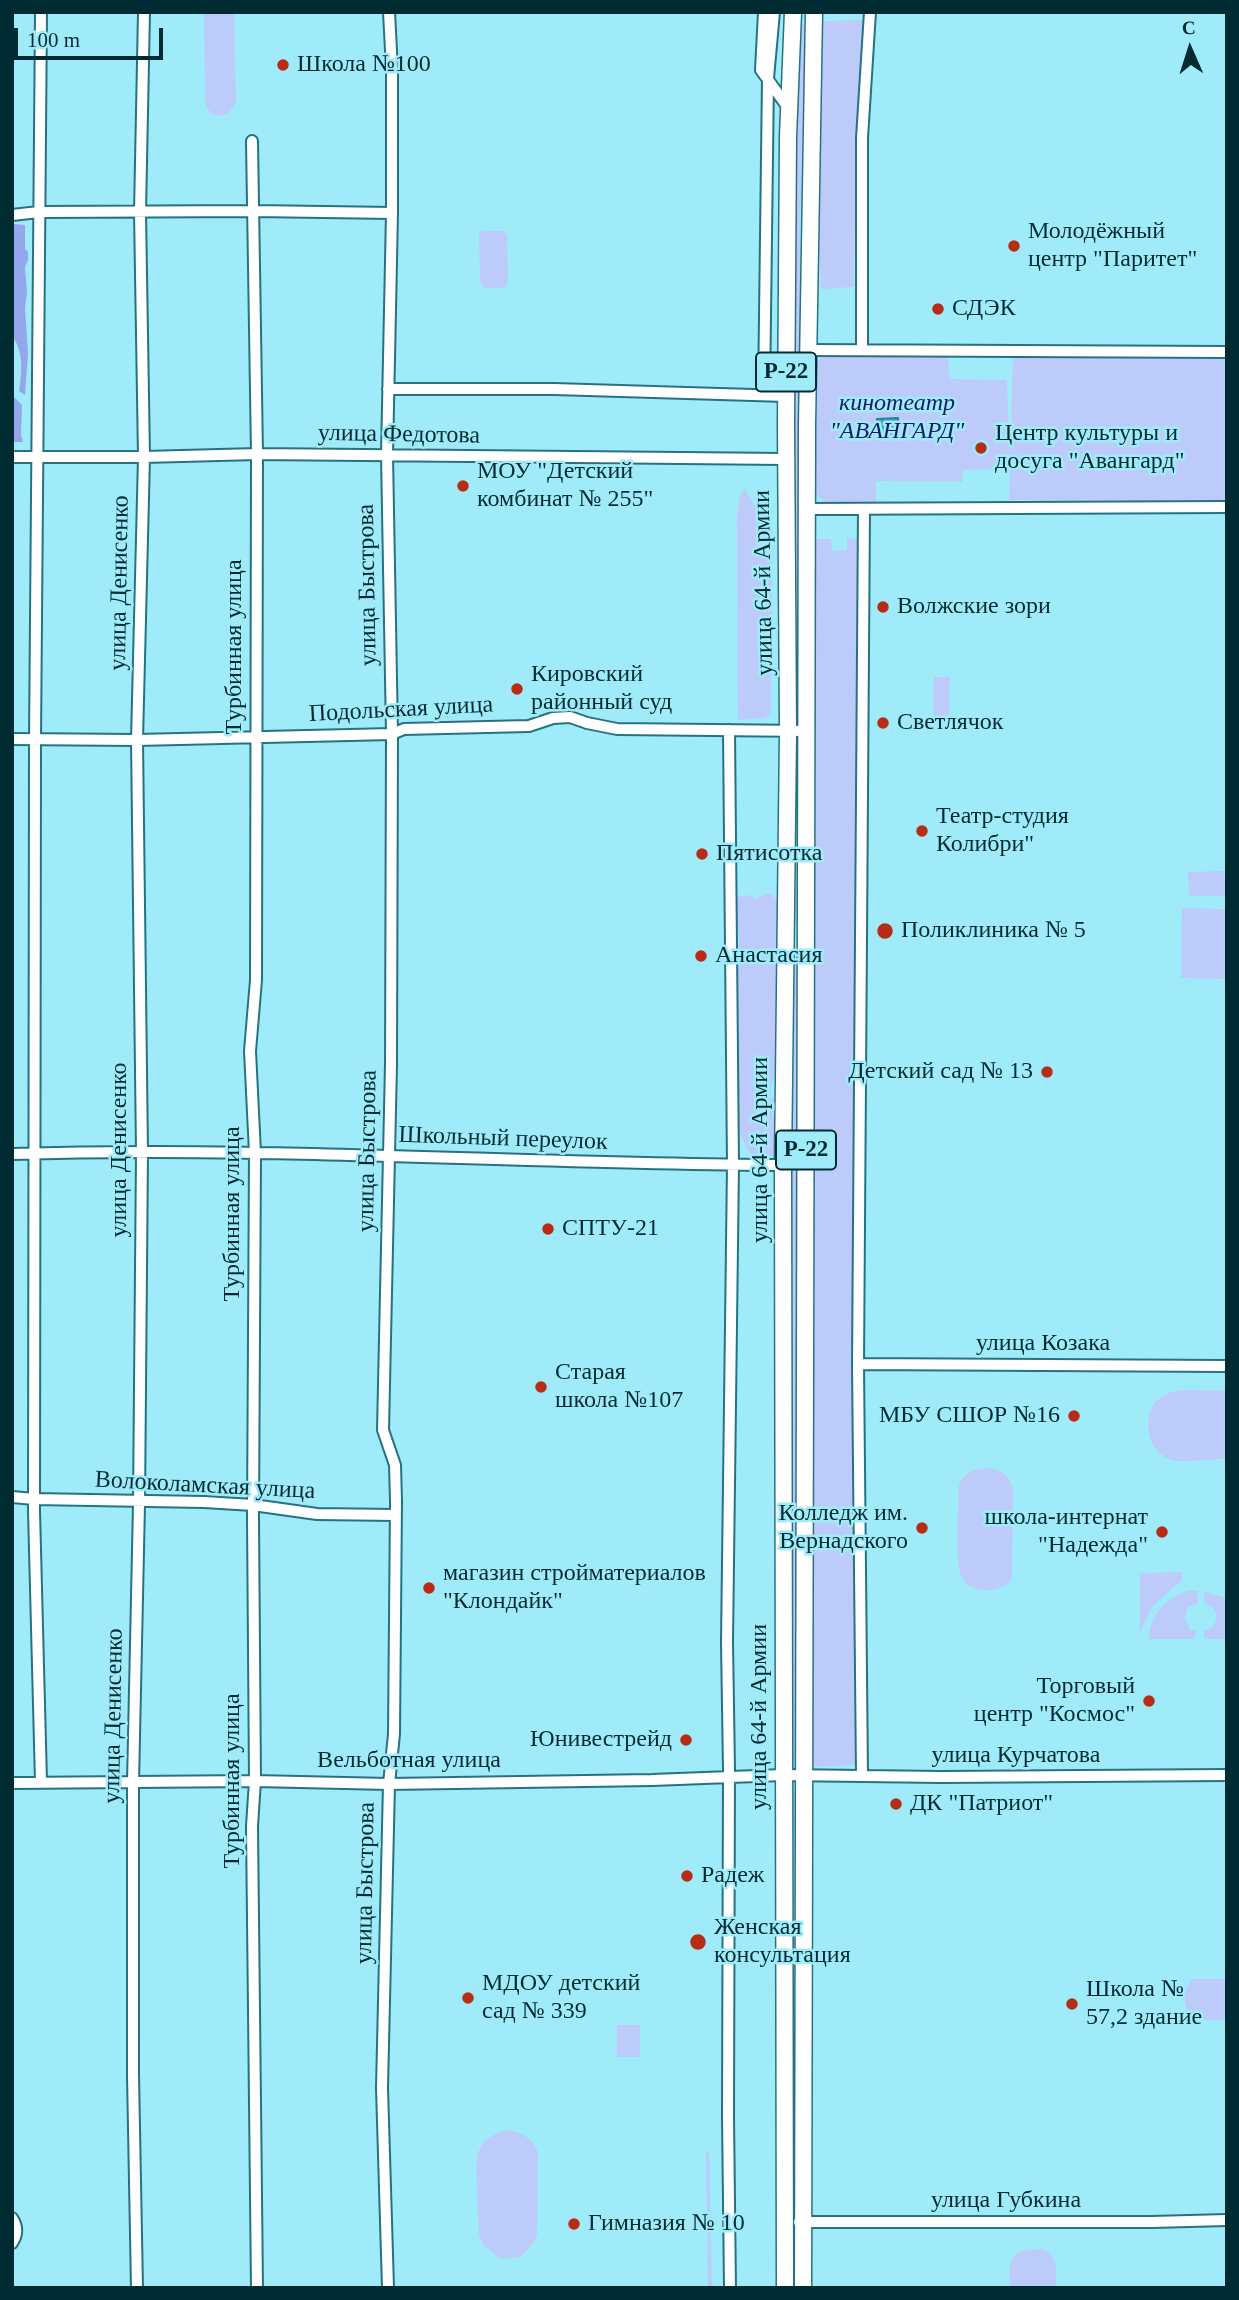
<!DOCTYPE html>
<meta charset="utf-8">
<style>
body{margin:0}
#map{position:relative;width:1239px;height:2300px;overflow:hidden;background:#a0ebfa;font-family:"Times New Roman",serif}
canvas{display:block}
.frame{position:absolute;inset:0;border:14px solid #002b32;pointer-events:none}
.north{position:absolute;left:1155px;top:14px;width:70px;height:70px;-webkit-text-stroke:5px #a0ebfa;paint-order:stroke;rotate:357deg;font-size:19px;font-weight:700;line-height:28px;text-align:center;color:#002b32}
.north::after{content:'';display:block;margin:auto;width:24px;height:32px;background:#002b32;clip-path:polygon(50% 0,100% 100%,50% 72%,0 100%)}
.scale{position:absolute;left:14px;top:28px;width:149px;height:32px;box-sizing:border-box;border:4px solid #002b32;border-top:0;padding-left:9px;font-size:21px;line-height:24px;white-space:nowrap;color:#002b32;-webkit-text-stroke:5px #a0ebfa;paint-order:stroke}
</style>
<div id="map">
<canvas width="1239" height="2300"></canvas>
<div class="frame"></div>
<div class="north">С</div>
<div class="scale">100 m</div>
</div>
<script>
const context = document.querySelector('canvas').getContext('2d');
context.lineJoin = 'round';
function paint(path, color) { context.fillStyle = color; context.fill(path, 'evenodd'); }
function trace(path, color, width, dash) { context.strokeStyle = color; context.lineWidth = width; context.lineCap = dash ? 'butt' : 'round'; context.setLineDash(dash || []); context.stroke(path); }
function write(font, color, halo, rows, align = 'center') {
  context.font = font + ' "Times New Roman",serif'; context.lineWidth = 5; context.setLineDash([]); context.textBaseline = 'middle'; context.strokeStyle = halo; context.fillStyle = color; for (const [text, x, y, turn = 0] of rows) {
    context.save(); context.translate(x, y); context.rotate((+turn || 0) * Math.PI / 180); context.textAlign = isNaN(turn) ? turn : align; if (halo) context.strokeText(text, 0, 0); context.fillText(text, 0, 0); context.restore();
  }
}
const green = new Path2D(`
 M204 12H234L236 100C232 118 212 122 205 104Z
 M864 20 855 170 854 287 821 289 819 230 821 21Z
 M801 24H804L805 29 800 232 802 712 800 716 795 714 794 710V161L798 27Z
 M482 231H502L507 234 508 282 504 288H485L480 283 479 234Z
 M948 353 949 379 1007 380 1010 457 1013 353 1227 354V501L1009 500 1010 469 963 470 962 482 876 481V502H826L817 496 816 491 815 368 821 357 827 354Z
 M745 489 762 519 773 532 771 712 766 718 738 720 737 516 740 494Z
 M847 538 858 539 852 1348 855 1765 812 1767 815 539H831L832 551 847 550Z
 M934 677H950L949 724H933Z
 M795 750 799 752 798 920 796 923 793 922Z
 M1224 871 1226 896H1189L1188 872Z
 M769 893 777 899 781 915V933L777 943 780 953 777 1015 775 1019 778 1056 770 1092 771 1098 775 1100 776 1107 772 1114 776 1123 775 1133 778 1137 773 1155C764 1161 760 1155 750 1154L741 1136 738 1117 740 1099 736 1084 737 1020C733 1009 740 1000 738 988 737 976 734 967 736 955 737 949 740 945 739 940 737 926 731 909 738 897L750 895 756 899Z
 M1182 908 1227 909 1226 979 1181 978Z
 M795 964 798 967 796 1759 794 1762 791 1761 792 967Z
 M1227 1391V1459C1212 1459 1185 1463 1172 1460 1143 1452 1140 1406 1166 1394 1183 1387 1209 1391 1227 1391Z
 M984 1468C1000 1468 1008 1474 1013 1488L1012 1579C1004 1588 995 1591 983 1590 976 1589 969 1588 964 1581 953 1568 959 1504 959 1484 966 1473 971 1470 984 1468Z
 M1182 1572V1581C1158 1600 1148 1606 1140 1636V1573Z
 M1189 1591H1197L1198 1603 1188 1607 1185 1618 1190 1630 1196 1631 1195 1639H1149C1150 1614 1166 1597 1189 1591Z
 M1204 1592 1227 1598V1639H1204V1631L1213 1627 1217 1618 1214 1608 1204 1602Z
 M793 1796 796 1800 797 2201 794 2205 791 2203 790 1797Z
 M1193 1979H1227V2020H1195C1182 2009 1181 1990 1193 1979Z
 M617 2025H640V2057H617Z
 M507 2130C523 2133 531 2137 538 2152L537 2235 534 2243 520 2257 501 2259 483 2245 479 2236C479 2219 474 2166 478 2153 483 2139 494 2134 507 2130Z
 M706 2152H709L712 2288H708Z
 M1043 2249C1059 2257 1056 2272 1056 2288H1010C1009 2255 1009 2250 1043 2249Z`);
const forest = new Path2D(`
 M14 224 25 225V249L28 252V260L25 267 27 293 25 308 28 353 25 395 19 391C22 372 24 351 12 336V225Z
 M14 397 22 405 21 435 23 442H12V399Z`);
const water = new Path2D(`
 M898 418 899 433 876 434 877 419Z`);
const minor = new Path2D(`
 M764 12 761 70 789 109
 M252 141 257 454 256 980 250 1051 255 1153 253 1517 255 1781 252 1826 257 2288
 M12 215 39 212 255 211 392 213
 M808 350 1227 352
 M862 350V138L870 12
 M388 389H554L786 396
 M764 395 768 78 774 12
 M12 457H144L257 454 786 459
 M807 509 1227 507
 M729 730 733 1165 727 1642 729 1770 728 2116 730 2288
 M12 739 137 740 392 734 404 729 529 726 553 718 570 717 587 723 617 729 808 731
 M12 1154C269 1146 526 1164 783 1165
 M858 1364 1227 1366
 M12 1497 34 1499 204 1502 253 1505 317 1514 395 1515
 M862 1776 858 1364 864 509
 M41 1782 34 1511 35 740 41 12
 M12 1783 255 1781 389 1784 652 1780 783 1775 942 1777 1227 1775
 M12 2218C18 2227 18 2234 12 2243
 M799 2222H1152L1227 2220
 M137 2288 133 2075V1783L139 1504 142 1153 137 740 144 457 140 212 144 12
 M388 2288 382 2088 389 1784 394 1734 396 1501 395 1465 383 1430 391 1064 392 734 387 455 392 213V70L389 12`);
const highway = new Path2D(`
 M785 2288 783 1165 788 732 786 424 788 137 793 12
 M803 2288 807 425 814 12`);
const markers = [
 [283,65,7,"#b82c16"],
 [1014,246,7,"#b82c16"],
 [938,309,7,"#b82c16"],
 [981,448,7,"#b82c16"],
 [463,486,7,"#b82c16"],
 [883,607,7,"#b82c16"],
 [517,689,7,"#b82c16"],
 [883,723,7,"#b82c16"],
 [922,831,7,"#b82c16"],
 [702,854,7,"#b82c16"],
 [885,931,9,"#b82c16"],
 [701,956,7,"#b82c16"],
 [1047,1072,7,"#b82c16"],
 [548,1229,7,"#b82c16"],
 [541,1387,7,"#b82c16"],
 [1074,1416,7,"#b82c16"],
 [922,1528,7,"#b82c16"],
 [1162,1532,7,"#b82c16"],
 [429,1588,7,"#b82c16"],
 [1149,1701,7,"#b82c16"],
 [686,1740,7,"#b82c16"],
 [896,1804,7,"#b82c16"],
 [687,1876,7,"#b82c16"],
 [698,1942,9,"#b82c16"],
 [468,1998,7,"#b82c16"],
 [1072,2004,7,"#b82c16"],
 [574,2224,7,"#b82c16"]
];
const shields = [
 [786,372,60],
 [806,1150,60]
];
const shieldNames = [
 ["Р-22",786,372],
 ["Р-22",806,1150]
];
const poiNames = [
 ["Школа №100",297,65],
 ["Молодёжный",1028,232],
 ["центр \"Паритет\"",1028,260],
 ["СДЭК",952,309],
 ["Центр культуры и",995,434],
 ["досуга \"Авангард\"",995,462],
 ["МОУ \"Детский",477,472],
 ["комбинат № 255\"",477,500],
 ["Волжские зори",897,607],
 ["Кировский",531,675],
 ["районный суд",531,703],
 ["Светлячок",897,723],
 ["Театр-студия",936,817],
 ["Колибри\"",936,845],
 ["Пятисотка",716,854],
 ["Поликлиника № 5",901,931],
 ["Анастасия",715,956],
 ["Детский сад № 13",1033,1072,"right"],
 ["СПТУ-21",562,1229],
 ["Старая",555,1373],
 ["школа №107",555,1401],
 ["МБУ СШОР №16",1060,1416,"right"],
 ["Колледж им.",908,1514,"right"],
 ["Вернадского",908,1542,"right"],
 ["школа-интернат",1148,1518,"right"],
 ["\"Надежда\"",1148,1546,"right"],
 ["магазин стройматериалов",443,1574],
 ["\"Клондайк\"",443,1602],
 ["Торговый",1135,1687,"right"],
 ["центр \"Космос\"",1135,1715,"right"],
 ["Юнивестрейд",672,1740,"right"],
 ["ДК \"Патриот\"",910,1804],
 ["Радеж",701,1876],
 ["Женская",714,1928],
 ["консультация",714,1956],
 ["МДОУ детский",482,1984],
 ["сад № 339",482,2012],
 ["Школа №",1086,1990],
 ["57,2 здание",1086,2018],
 ["Гимназия № 10",588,2224]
];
const parkNames = [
 ["кинотеатр",897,404],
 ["\"АВАНГАРД\"",897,432]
];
const streetNames = [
 ["улица Федотова",399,435,1],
 ["улица Денисенко",120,583,-89],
 ["улица 64-й Армии",764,583,-91],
 ["улица Быстрова",368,585,-91],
 ["Турбинная улица",235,647,-90],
 ["Подольская улица",401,710,-3],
 ["Школьный переулок",503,1139,2],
 ["улица Денисенко",120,1150,-90],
 ["улица 64-й Армии",761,1150,-90],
 ["улица Быстрова",368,1151,-89],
 ["Турбинная улица",233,1214,-90],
 ["улица Козака",1043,1344],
 ["Волоколамская улица",205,1486,3],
 ["улица Денисенко",114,1716,-89],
 ["улица 64-й Армии",760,1717,-90],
 ["улица Курчатова",1016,1756],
 ["Вельботная улица",409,1761],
 ["Турбинная улица",233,1781,-90],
 ["улица Быстрова",366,1883,-89],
 ["улица Губкина",1006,2201]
];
paint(green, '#bdcbfb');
paint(forest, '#94a7ed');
paint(water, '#36aabe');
trace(water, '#268494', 2);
trace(minor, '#257381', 14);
trace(highway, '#257381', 19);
trace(minor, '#fff', 10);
trace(highway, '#fff', 16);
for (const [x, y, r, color] of markers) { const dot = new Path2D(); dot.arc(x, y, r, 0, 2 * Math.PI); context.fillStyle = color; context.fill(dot); trace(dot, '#a0ebfa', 2.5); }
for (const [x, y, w] of shields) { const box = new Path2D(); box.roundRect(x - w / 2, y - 19.5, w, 39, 5); context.fillStyle = '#a0ebfa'; context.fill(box); trace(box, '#002b32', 2); }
write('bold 23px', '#002b32', null, shieldNames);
write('24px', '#002b32', '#a0ebfa', poiNames, 'left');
write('italic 24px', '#161a69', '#a0ebfa', parkNames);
write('24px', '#002b32', '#a0ebfa', streetNames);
</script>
